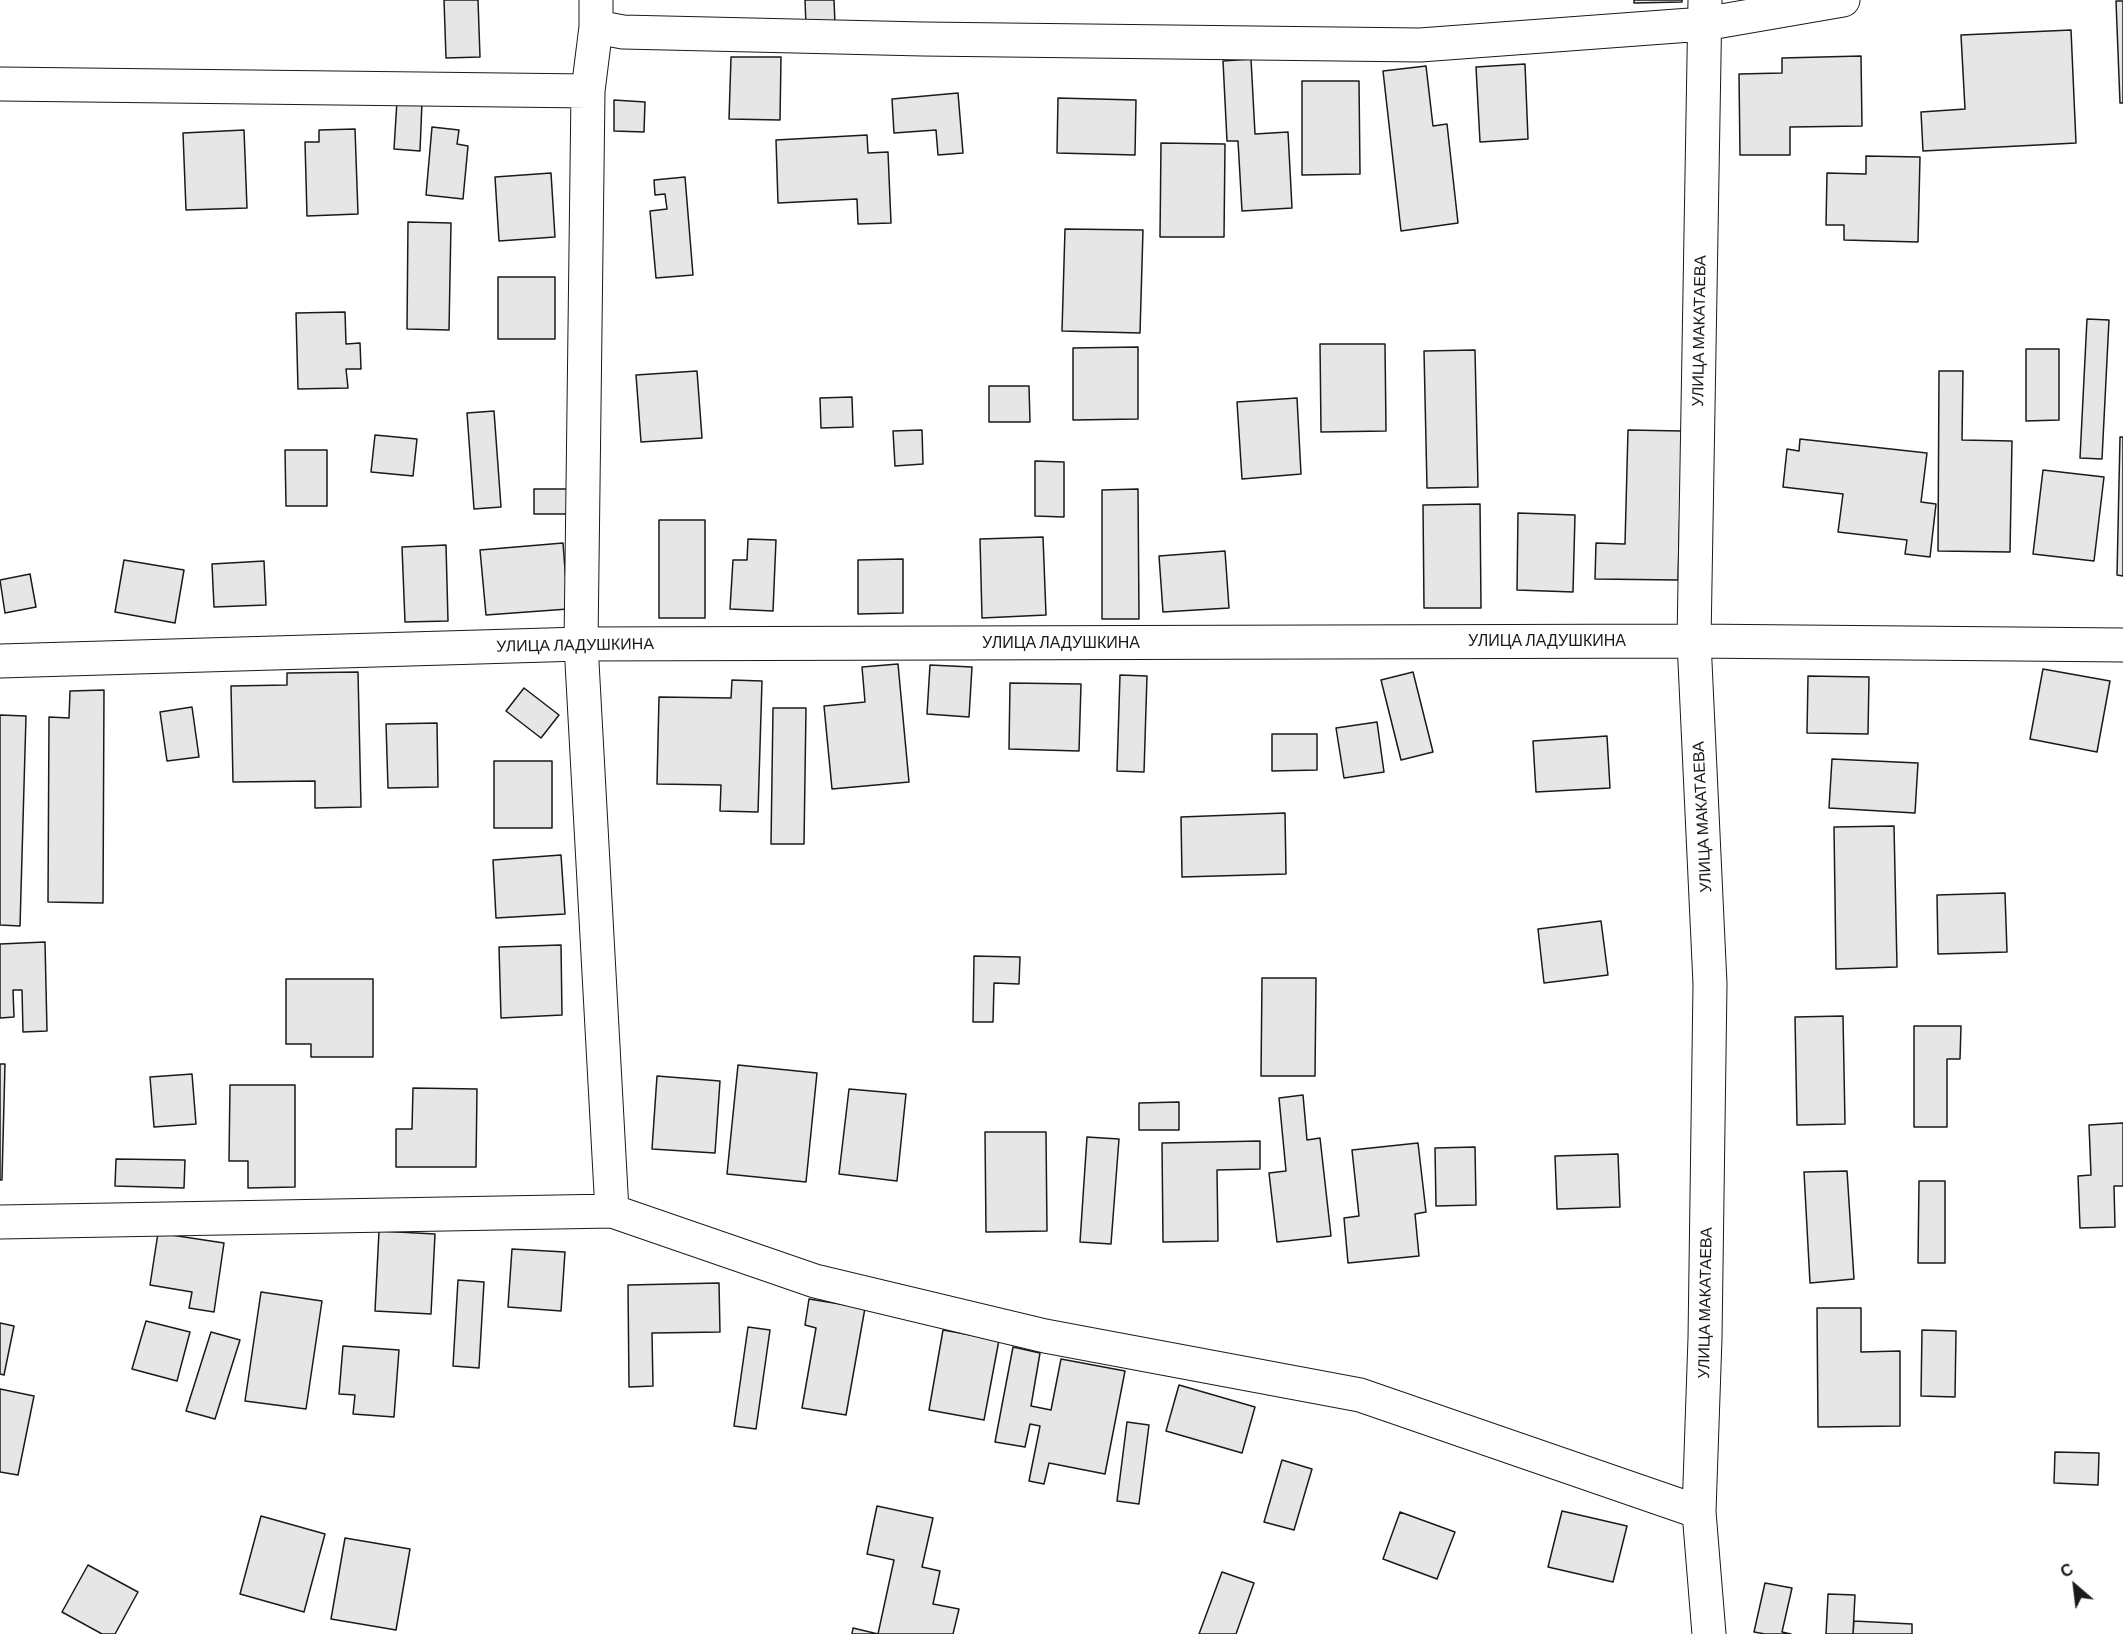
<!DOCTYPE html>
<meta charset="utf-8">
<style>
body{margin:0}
#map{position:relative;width:2123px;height:1634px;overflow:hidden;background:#fff;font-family:Barlow,sans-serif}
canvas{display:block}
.north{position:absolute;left:2045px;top:1556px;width:60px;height:60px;-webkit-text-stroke:4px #fff;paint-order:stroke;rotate:332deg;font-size:16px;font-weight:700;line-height:24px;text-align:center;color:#1a1a1a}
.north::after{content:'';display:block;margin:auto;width:21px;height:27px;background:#1a1a1a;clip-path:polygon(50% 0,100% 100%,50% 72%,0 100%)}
</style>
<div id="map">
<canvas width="2123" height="1634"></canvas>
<div class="north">С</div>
</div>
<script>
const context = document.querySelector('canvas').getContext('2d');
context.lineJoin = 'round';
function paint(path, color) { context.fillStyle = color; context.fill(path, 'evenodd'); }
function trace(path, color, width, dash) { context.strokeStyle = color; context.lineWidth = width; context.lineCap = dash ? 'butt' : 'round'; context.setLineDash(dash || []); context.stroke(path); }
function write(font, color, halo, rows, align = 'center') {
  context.font = font + ' Barlow,sans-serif'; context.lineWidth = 4.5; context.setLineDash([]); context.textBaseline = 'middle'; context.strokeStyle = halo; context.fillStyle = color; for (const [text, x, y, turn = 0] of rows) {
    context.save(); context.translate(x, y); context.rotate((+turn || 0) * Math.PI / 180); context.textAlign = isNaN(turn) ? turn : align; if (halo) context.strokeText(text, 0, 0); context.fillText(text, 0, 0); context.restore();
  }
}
const building = new Path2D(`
 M444 0H478L480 57 446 58Z
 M805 0H834L835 24 806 25Z
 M1634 0H1682V2L1634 3Z
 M2116 1H2123V103H2120Z
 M2071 30 2076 143 1923 151 1921 112 1965 109 1961 35Z
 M1861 56 1862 126 1790 127V155H1740L1739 74 1782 73V58Z
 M731 57H781L780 120 729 119Z
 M1251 59 1255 134 1288 132 1292 208 1242 211 1238 141H1227L1223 61Z
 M1525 64 1528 139 1480 142 1476 67Z
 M1426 66 1433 126 1447 124 1458 223 1401 231 1383 71Z
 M1302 81H1359L1360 174 1302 175Z
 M958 93 963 153 938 155 936 130 894 133 892 99Z
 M1058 98 1136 100 1135 155 1057 153Z
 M614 100 645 102 644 132 614 131Z
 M397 101 422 102 420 151 394 149Z
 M432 127 459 130 457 144 468 146 463 199 426 195Z
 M355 129 358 214 307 216 305 142H319V130Z
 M244 130 247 208 186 210 183 133Z
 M867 135 868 153 888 152 891 223 858 224 857 199 778 203 776 140Z
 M1161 143 1225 144 1224 237H1160Z
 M1866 156 1920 157 1918 242 1844 240V225H1826L1827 173 1866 174Z
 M551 173 555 237 499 241 495 177Z
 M685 177 693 275 656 278 650 211 667 209 665 194 655 195 654 180Z
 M408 222 451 223 449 330 407 329Z
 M1065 229 1143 230 1140 333 1062 331Z
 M498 277H555V339H498Z
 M345 312 346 344 360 343 361 369H346L348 388 298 389 296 313Z
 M2087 319 2109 320 2102 459 2080 458Z
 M1320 344H1385L1386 431 1321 432Z
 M1138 347V419L1073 420V348Z
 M2026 349H2059V420L2026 421Z
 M1475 350 1478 487 1427 488 1424 351Z
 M697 371 702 438 641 442 636 375Z
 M1939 371H1963L1962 440 2012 441 2010 552 1938 551Z
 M989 386H1029L1030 422H989Z
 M852 397 853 427 821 428 820 398Z
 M1297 398 1301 474 1242 479 1237 402Z
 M494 411 501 507 474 509 467 413Z
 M922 430 923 464 895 466 893 431Z
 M1628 430 1682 431 1678 580 1595 579 1596 543 1625 544Z
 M375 435 417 439 413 476 371 472Z
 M2120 437H2123V576L2117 575Z
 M1800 439 1927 453 1921 502 1936 504 1930 557 1905 554 1907 540 1838 532 1843 494 1783 487 1787 449 1799 451Z
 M285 450H327V506H286Z
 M1035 461 1064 462V517L1035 516Z
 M2043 470 2104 477 2094 561 2033 554Z
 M534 489H573L574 514H534Z
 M1138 489 1139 619H1102V490Z
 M1480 504 1481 608H1424L1423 505Z
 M1518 513 1575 515 1573 592 1517 590Z
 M659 520H705V618H659Z
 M1043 537 1046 615 982 618 980 539Z
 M748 539 776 540 773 611 730 609 733 560H747Z
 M563 543 568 609 486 615 480 550Z
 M446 545 448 621 405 622 402 547Z
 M1225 551 1229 608 1163 612 1159 556Z
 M903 559V613L858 614V560Z
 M124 560 184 570 175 623 115 612Z
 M264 561 266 605 214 607 212 564Z
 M30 574 36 607 5 613 0 580Z
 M898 664 909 782 832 789 824 706 865 702 862 667Z
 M930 665 972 667 969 717 927 714Z
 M2043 669 2110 681 2097 752 2030 739Z
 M358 672 361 807 315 808V781L233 782 231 686 287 685V673Z
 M1413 672 1433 752 1401 760 1381 680Z
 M1120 675 1147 676 1144 772 1117 771Z
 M1808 676 1869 677 1868 734 1807 733Z
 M732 680 762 681 758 812 720 811 721 785 657 784 659 697 731 698Z
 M1010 683 1081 684 1079 751 1009 749Z
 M524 688 559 715 541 738 506 711Z
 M104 690 103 903 48 902 49 717 69 718 70 691Z
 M192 707 199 757 167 761 160 712Z
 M773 708H806L804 844H771Z
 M0 715 26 716 20 926 0 925Z
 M1377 722 1384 772 1344 778 1336 728Z
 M437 723 438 787 388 788 386 724Z
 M1272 734H1317V770L1272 771Z
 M1607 736 1610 788 1536 792 1533 741Z
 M1832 759 1918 763 1915 813 1829 808Z
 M494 761H552V828H494Z
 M1285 813 1286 874 1182 877 1181 817Z
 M1894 826 1897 967 1836 969 1834 827Z
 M561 855 565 914 496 918 493 860Z
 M2005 893 2007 952 1938 954 1937 895Z
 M1601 921 1608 975 1544 983 1538 929Z
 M45 942 47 1031 23 1032 22 990H13L14 1017 0 1018V944Z
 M561 945 562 1015 501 1018 499 947Z
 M974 956 1020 957 1019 984 994 983 993 1022H973Z
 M1262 978H1316L1315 1076H1261Z
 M286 979H373V1057H311V1044H286Z
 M1843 1016 1845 1124 1797 1125 1795 1017Z
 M1914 1026H1961L1960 1059H1947V1127H1914Z
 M0 1064H5L2 1180H0Z
 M738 1065 817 1073 806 1182 727 1174Z
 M192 1074 196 1124 154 1127 150 1077Z
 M657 1076 720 1081 715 1153 652 1149Z
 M230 1085H295V1187L248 1188V1161H229Z
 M413 1088 477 1089 476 1167H396V1129H412Z
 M849 1089 906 1094 897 1181 839 1174Z
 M1303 1095 1307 1140 1320 1138 1331 1236 1277 1242 1269 1173 1286 1171 1279 1098Z
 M1179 1102V1130H1139V1103Z
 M2123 1123V1186H2114L2115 1227 2080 1228 2078 1176 2091 1175 2089 1125Z
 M985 1132H1046L1047 1231 986 1232Z
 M1087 1137 1119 1139 1111 1244 1080 1242Z
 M1260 1141V1169L1217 1170 1218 1241 1163 1242 1162 1143Z
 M1418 1143 1426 1212 1415 1214 1419 1256 1348 1263 1344 1218 1359 1216 1352 1150Z
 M1475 1147 1476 1205 1436 1206 1435 1148Z
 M1618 1154 1620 1207 1557 1209 1555 1156Z
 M116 1159 185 1160 184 1188 115 1186Z
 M1847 1171 1854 1279 1810 1283 1804 1172Z
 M1919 1181H1945V1263H1918Z
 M379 1231 435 1234 431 1314 375 1311Z
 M158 1233 224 1243 214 1312 189 1308 192 1292 150 1285Z
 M512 1249 565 1252 561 1311 508 1307Z
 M458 1280 484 1282 479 1368 453 1366Z
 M719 1283 720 1332 652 1333 653 1386 629 1387 628 1285Z
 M261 1292 322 1301 306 1409 245 1401Z
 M809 1299 865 1308 846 1415 802 1408 816 1328 805 1325Z
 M1817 1308H1861V1352L1900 1351V1426L1818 1427Z
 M146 1321 190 1332 177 1381 132 1369Z
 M0 1323 14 1326 4 1375 0 1374Z
 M748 1327 770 1330 756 1429 734 1426Z
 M943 1330 999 1340 984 1420 929 1410Z
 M1922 1330 1956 1331 1955 1397 1921 1396Z
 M211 1332 240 1340 215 1419 186 1411Z
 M343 1346 399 1350 394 1417 353 1414 355 1395 339 1394Z
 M1013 1347 1040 1353 1031 1406 1051 1410 1061 1359 1125 1371 1105 1474 1049 1463 1044 1484 1029 1481 1040 1426 1030 1424 1025 1447 995 1442Z
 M1179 1385 1255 1407 1242 1453 1166 1431Z
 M0 1389 34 1396 18 1475 0 1472Z
 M1127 1422 1149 1425 1139 1504 1117 1501Z
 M2055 1452 2099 1453 2098 1485 2054 1483Z
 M1282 1460 1312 1469 1294 1530 1264 1522Z
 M877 1506 933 1518 922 1567 940 1571 933 1604 959 1609 953 1634H852L853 1628 878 1634 894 1560 867 1554Z
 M1562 1511 1627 1526 1613 1582 1548 1567Z
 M1400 1512 1455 1532 1437 1579 1383 1559Z
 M261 1516 325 1534 304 1612 240 1594Z
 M345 1538 410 1549 396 1630 331 1619Z
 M88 1565 138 1592 115 1634H102L62 1612Z
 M1222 1572 1254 1583 1236 1634H1199Z
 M1765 1583 1792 1588 1782 1632 1791 1634H1765L1754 1632Z
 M1828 1594 1855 1595 1853 1634H1826Z
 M1854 1621 1912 1624V1634H1853Z`);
const minor = new Path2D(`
 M596 0V27L588 91 581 644 612 1211
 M1705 0 1694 641 1710 984 1705 1338 1699 1512 1709 1634
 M596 27 623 32 923 39 1420 45 1704 24 1843 0
 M0 84 588 91
 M0 661 581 644 1694 641 2123 645
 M0 1222 612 1211 815 1281 1045 1336 1360 1395 1699 1512`);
const streetNames = [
 ["УЛИЦА МАКАТАЕВА",1699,331,-89],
 ["УЛИЦА ЛАДУШКИНА",1547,641],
 ["УЛИЦА ЛАДУШКИНА",1061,643],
 ["УЛИЦА ЛАДУШКИНА",575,645,-1],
 ["УЛИЦА МАКАТАЕВА",1702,817,-93],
 ["УЛИЦА МАКАТАЕВА",1705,1303,-89]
];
paint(building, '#e6e6e6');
trace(building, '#1a1a1a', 1.5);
trace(minor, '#1a1a1a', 35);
trace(minor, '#fff', 33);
write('16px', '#1a1a1a', '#fff', streetNames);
</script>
